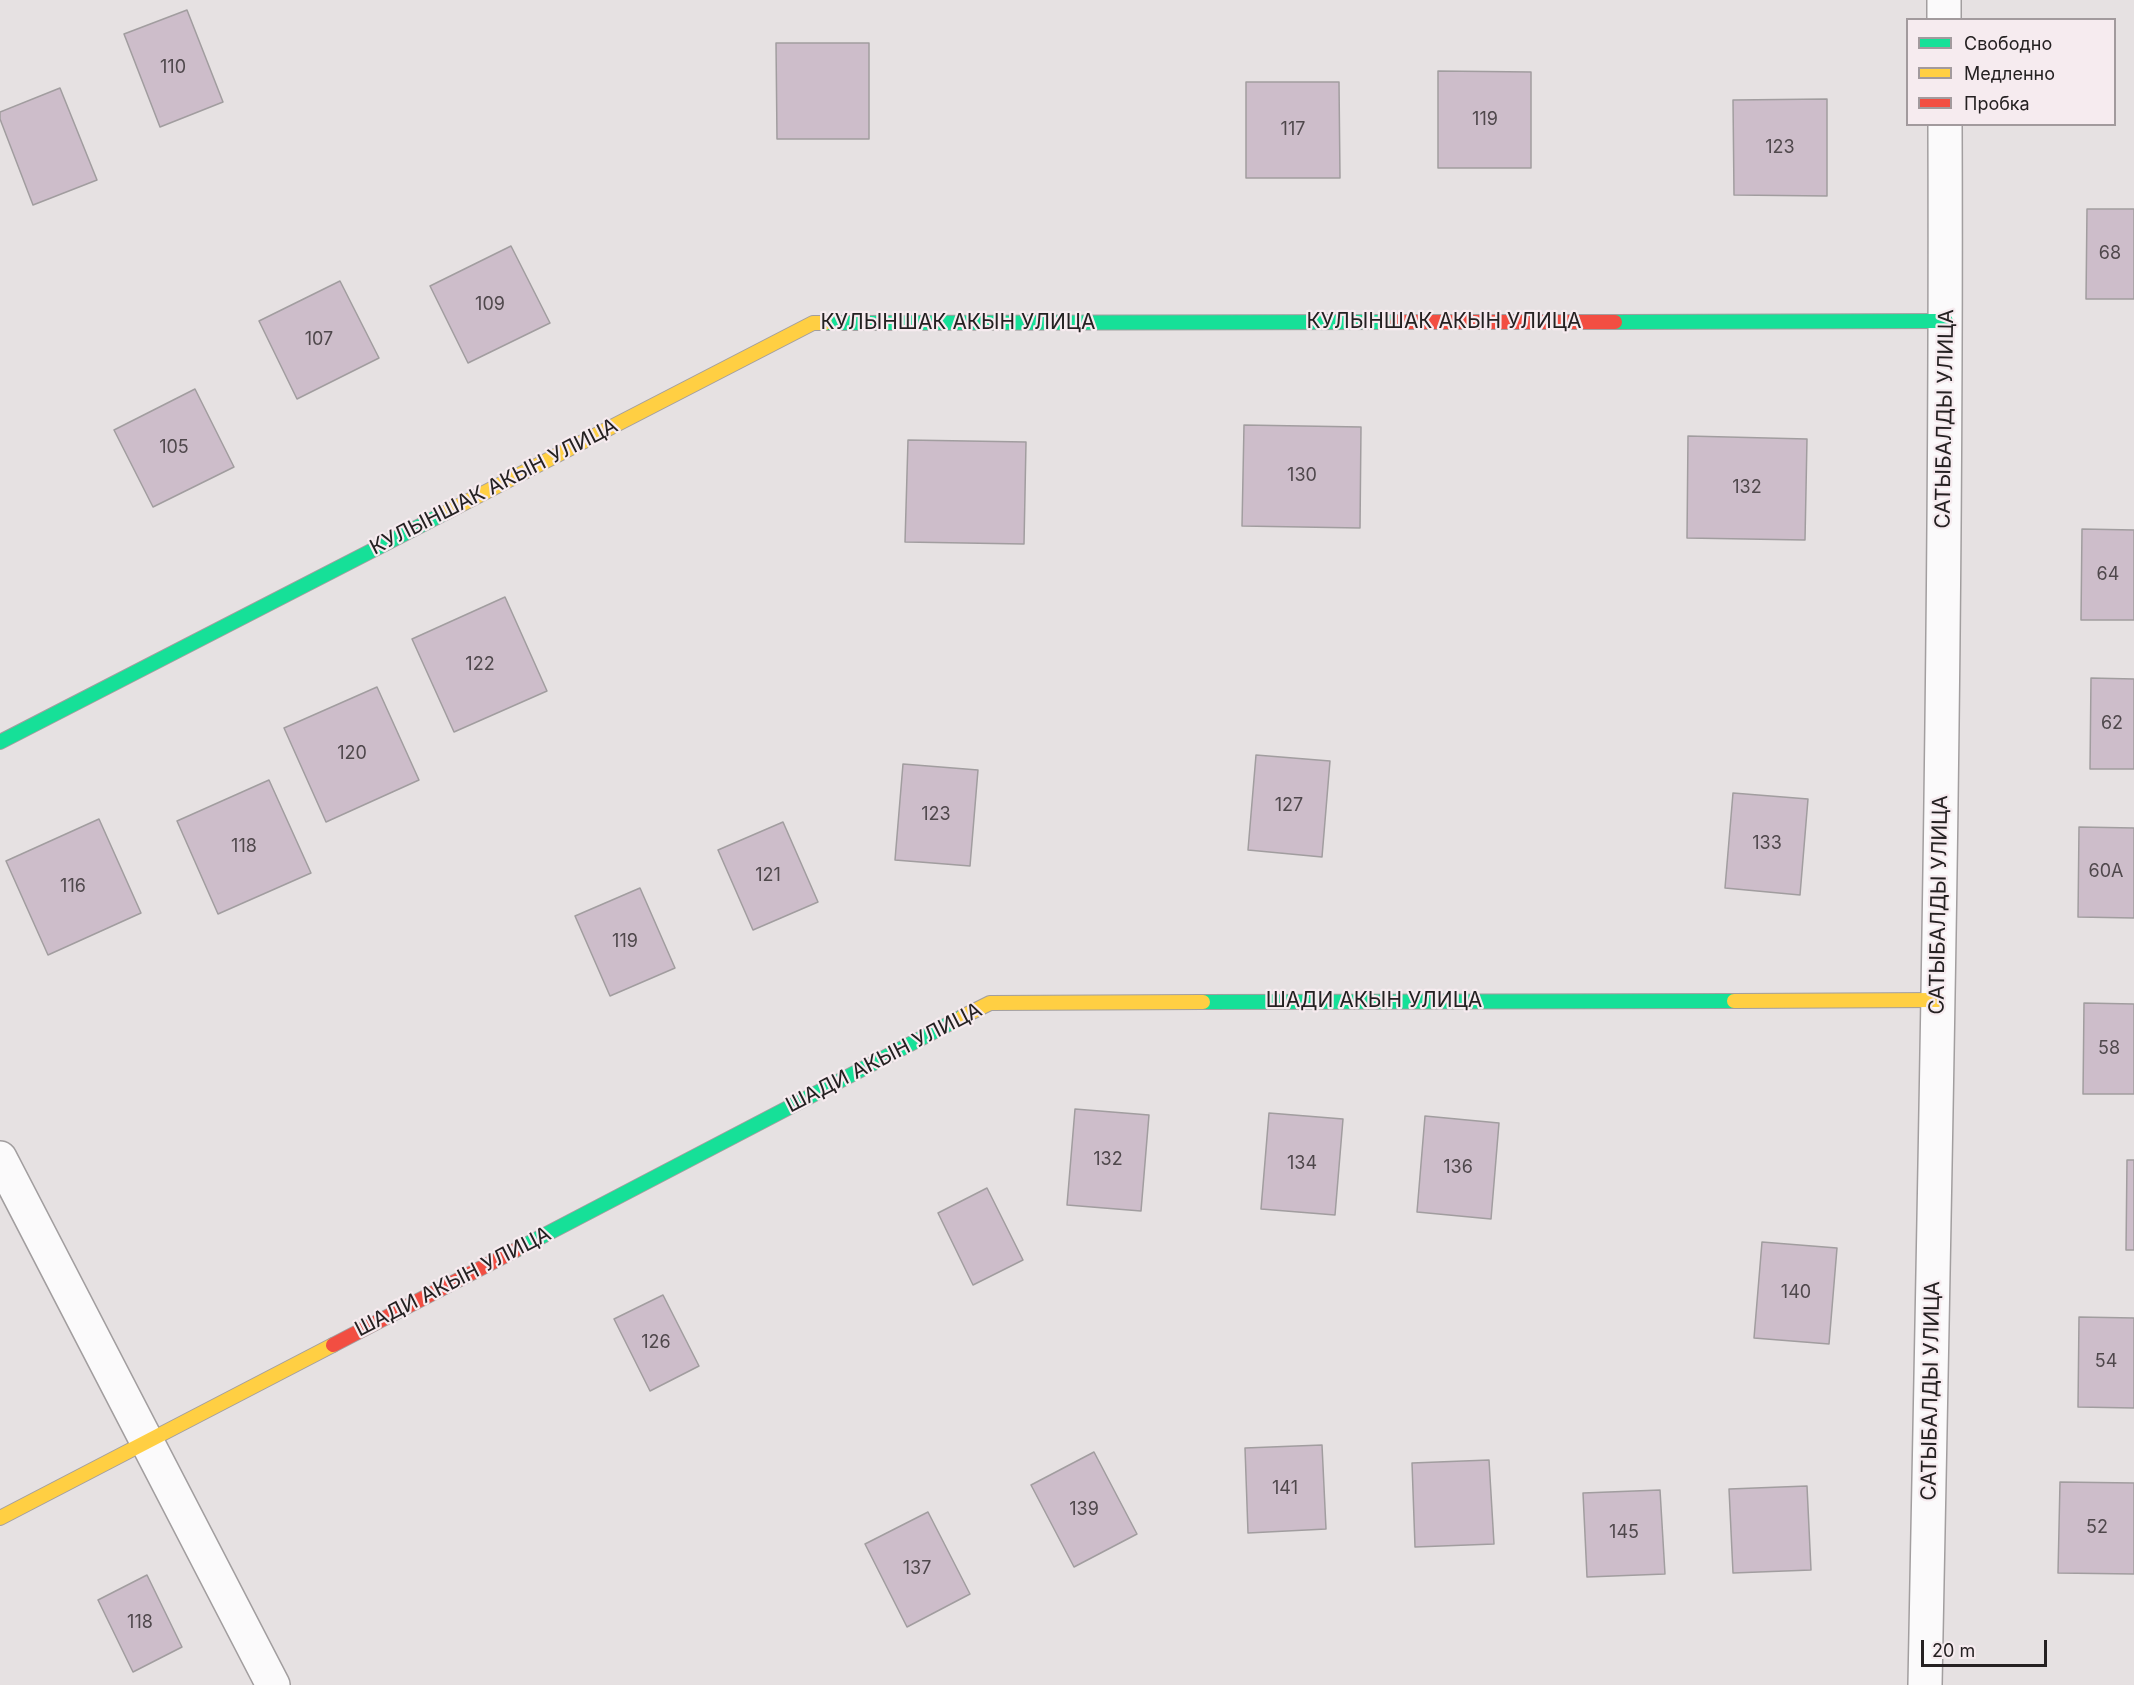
<!DOCTYPE html>
<meta charset="utf-8">
<style>
body{margin:0}
#map{position:relative;width:2134px;height:1685px;overflow:hidden;background:#e6e1e2;font-family:Inter,sans-serif}
canvas{display:block}
.legend{position:absolute;left:1906px;top:18px;width:210px;height:108px;box-sizing:border-box;background:#f6ebef;border:2px solid #a29a9d;margin:0;padding:8px 10px;list-style:none;font-size:18px;color:#252122}
.legend li{display:flex;align-items:center;gap:12px;height:30px}
.legend b{width:30px;border:2px solid #a29a9d}
.scale{position:absolute;left:1921px;top:1640px;width:126px;height:27px;box-sizing:border-box;border:3px solid #252122;border-top:0;padding-left:8px;font-size:18px;line-height:21px;white-space:nowrap;color:#252122;-webkit-text-stroke:4px #f6ebef;paint-order:stroke}
</style>
<div id="map">
<canvas width="2134" height="1685"></canvas>
<ul class="legend">
<li><b style="height:8px;background:#16e098"></b>Свободно</li>
<li><b style="height:8px;background:#ffcf43"></b>Медленно</li>
<li><b style="height:8px;background:#f24e42"></b>Пробка</li>
</ul>
<div class="scale">20 m</div>
</div>
<script>
const context = document.querySelector('canvas').getContext('2d');
context.lineJoin = 'round';
function paint(path, color) { context.fillStyle = color; context.fill(path, 'evenodd'); }
function trace(path, color, width, dash) { context.strokeStyle = color; context.lineWidth = width; context.lineCap = dash ? 'butt' : 'round'; context.setLineDash(dash || []); context.stroke(path); }
function write(font, color, halo, rows, align = 'center') {
  context.font = font + ' Inter,sans-serif'; context.lineWidth = 4.5; context.setLineDash([]); context.textBaseline = 'middle'; context.strokeStyle = halo; context.fillStyle = color; for (const [text, x, y, turn = 0] of rows) {
    context.save(); context.translate(x, y); context.rotate((+turn || 0) * Math.PI / 180); context.textAlign = isNaN(turn) ? turn : align; if (halo) context.strokeText(text, 0, 0); context.fillText(text, 0, 0); context.restore();
  }
}
const building = new Path2D(`
 M187 10 223 102 160 127 124 34Z
 M776 43H869V139H777Z
 M1438 71 1531 72V168H1438Z
 M1246 82H1339L1340 178H1246Z
 M60 88 97 180 33 205 0 119V112Z
 M1827 99V196L1734 195 1733 100Z
 M2087 209H2134V299H2086Z
 M511 246 550 323 468 363 430 286Z
 M340 281 379 358 297 399 259 321Z
 M195 389 234 467 153 507 114 430Z
 M1244 425 1361 427 1360 528 1242 526Z
 M1688 436 1807 439 1805 540 1687 538Z
 M908 440 1026 442 1024 544 905 542Z
 M2082 529 2134 530V620H2081Z
 M505 597 547 691 454 732 412 639Z
 M2091 678 2134 679V769H2090Z
 M377 687 419 780 326 822 284 728Z
 M1256 755 1330 761 1322 857 1248 850Z
 M903 764 978 770 970 866 895 860Z
 M269 780 311 873 218 914 177 821Z
 M1733 793 1808 799 1800 895 1725 888Z
 M99 819 141 913 48 955 6 861Z
 M783 822 818 902 753 930 718 850Z
 M2079 827 2134 828V918L2078 917Z
 M640 888 675 968 610 996 575 916Z
 M2084 1003 2134 1004V1094H2083Z
 M1075 1109 1149 1115 1141 1211 1067 1205Z
 M1269 1113 1343 1119 1335 1215 1261 1209Z
 M1425 1116 1499 1123 1491 1219 1417 1212Z
 M2127 1160H2134V1250H2126Z
 M987 1188 1023 1260 973 1285 938 1213Z
 M1762 1242 1837 1248 1829 1344 1754 1338Z
 M663 1295 699 1366 650 1391 614 1319Z
 M2079 1317 2134 1318V1408L2078 1407Z
 M1322 1445 1326 1529 1248 1533 1245 1448Z
 M1094 1452 1137 1534 1074 1567 1031 1485Z
 M1489 1460 1494 1544 1415 1547 1412 1463Z
 M2060 1482 2134 1483V1574L2058 1573Z
 M1807 1486 1811 1570 1733 1573 1729 1489Z
 M1660 1490 1665 1574 1587 1577 1583 1493Z
 M928 1512 970 1594 907 1627 865 1544Z
 M147 1575 182 1647 133 1672 98 1600Z`);
const street = new Path2D(`
 M1944 0V20
 M0 1158 273 1685
 M1925 1685C1935 1165 1947 645 1945 124`);
const fast = new Path2D(`
 M1615 322 1946 321
 M825 323 1397 322
 M0 742 445 513
 M1203 1002 1734 1001
 M516 1250 962 1017`);
const slow = new Path2D(`
 M445 513 813 323H825
 M1734 1001 1938 1000
 M962 1017 990 1003 1203 1002
 M0 1518 333 1345`);
const jam = new Path2D(`
 M1397 322H1615
 M333 1345 516 1250`);
const numberNames = [
 ["110",173,68],
 ["119",1485,120],
 ["117",1293,130],
 ["123",1780,148],
 ["68",2110,254],
 ["109",490,305],
 ["107",319,340],
 ["105",174,448],
 ["130",1302,476],
 ["132",1747,488],
 ["64",2108,575],
 ["122",480,665],
 ["62",2112,724],
 ["120",352,754],
 ["127",1289,806],
 ["123",936,815],
 ["133",1767,844],
 ["118",244,847],
 ["60А",2106,872],
 ["121",768,876],
 ["116",73,887],
 ["119",625,942],
 ["58",2109,1049],
 ["132",1108,1160],
 ["134",1302,1164],
 ["136",1458,1168],
 ["140",1796,1293],
 ["126",656,1343],
 ["54",2106,1362],
 ["141",1285,1489],
 ["139",1084,1510],
 ["52",2097,1528],
 ["145",1624,1533],
 ["137",917,1569],
 ["118",140,1623]
];
const streetNames = [
 ["КУЛЫНШАК АКЫН УЛИЦА",1444,322],
 ["КУЛЫНШАК АКЫН УЛИЦА",958,323],
 ["САТЫБАЛДЫ УЛИЦА",1945,419,-89],
 ["КУЛЫНШАК АКЫН УЛИЦА",494,487,-27],
 ["САТЫБАЛДЫ УЛИЦА",1939,905,-89],
 ["ШАДИ АКЫН УЛИЦА",1374,1001],
 ["ШАДИ АКЫН УЛИЦА",884,1058,-27],
 ["ШАДИ АКЫН УЛИЦА",453,1282,-27],
 ["САТЫБАЛДЫ УЛИЦА",1931,1391,-89]
];
paint(building, '#cdbdca');
trace(building, '#a19d9f', 1.5);
trace(street, '#a29e9f', 36);
trace(fast, '#a29e9f', 16);
trace(slow, '#a29e9f', 16);
trace(jam, '#a29e9f', 16);
trace(street, '#fbfafb', 33);
trace(fast, '#16e098', 14);
trace(slow, '#ffcf43', 14);
trace(jam, '#f24e42', 14);
write('18px', '#4f484c', null, numberNames);
write('21px', '#252122', '#f6ebef', streetNames);
</script>
